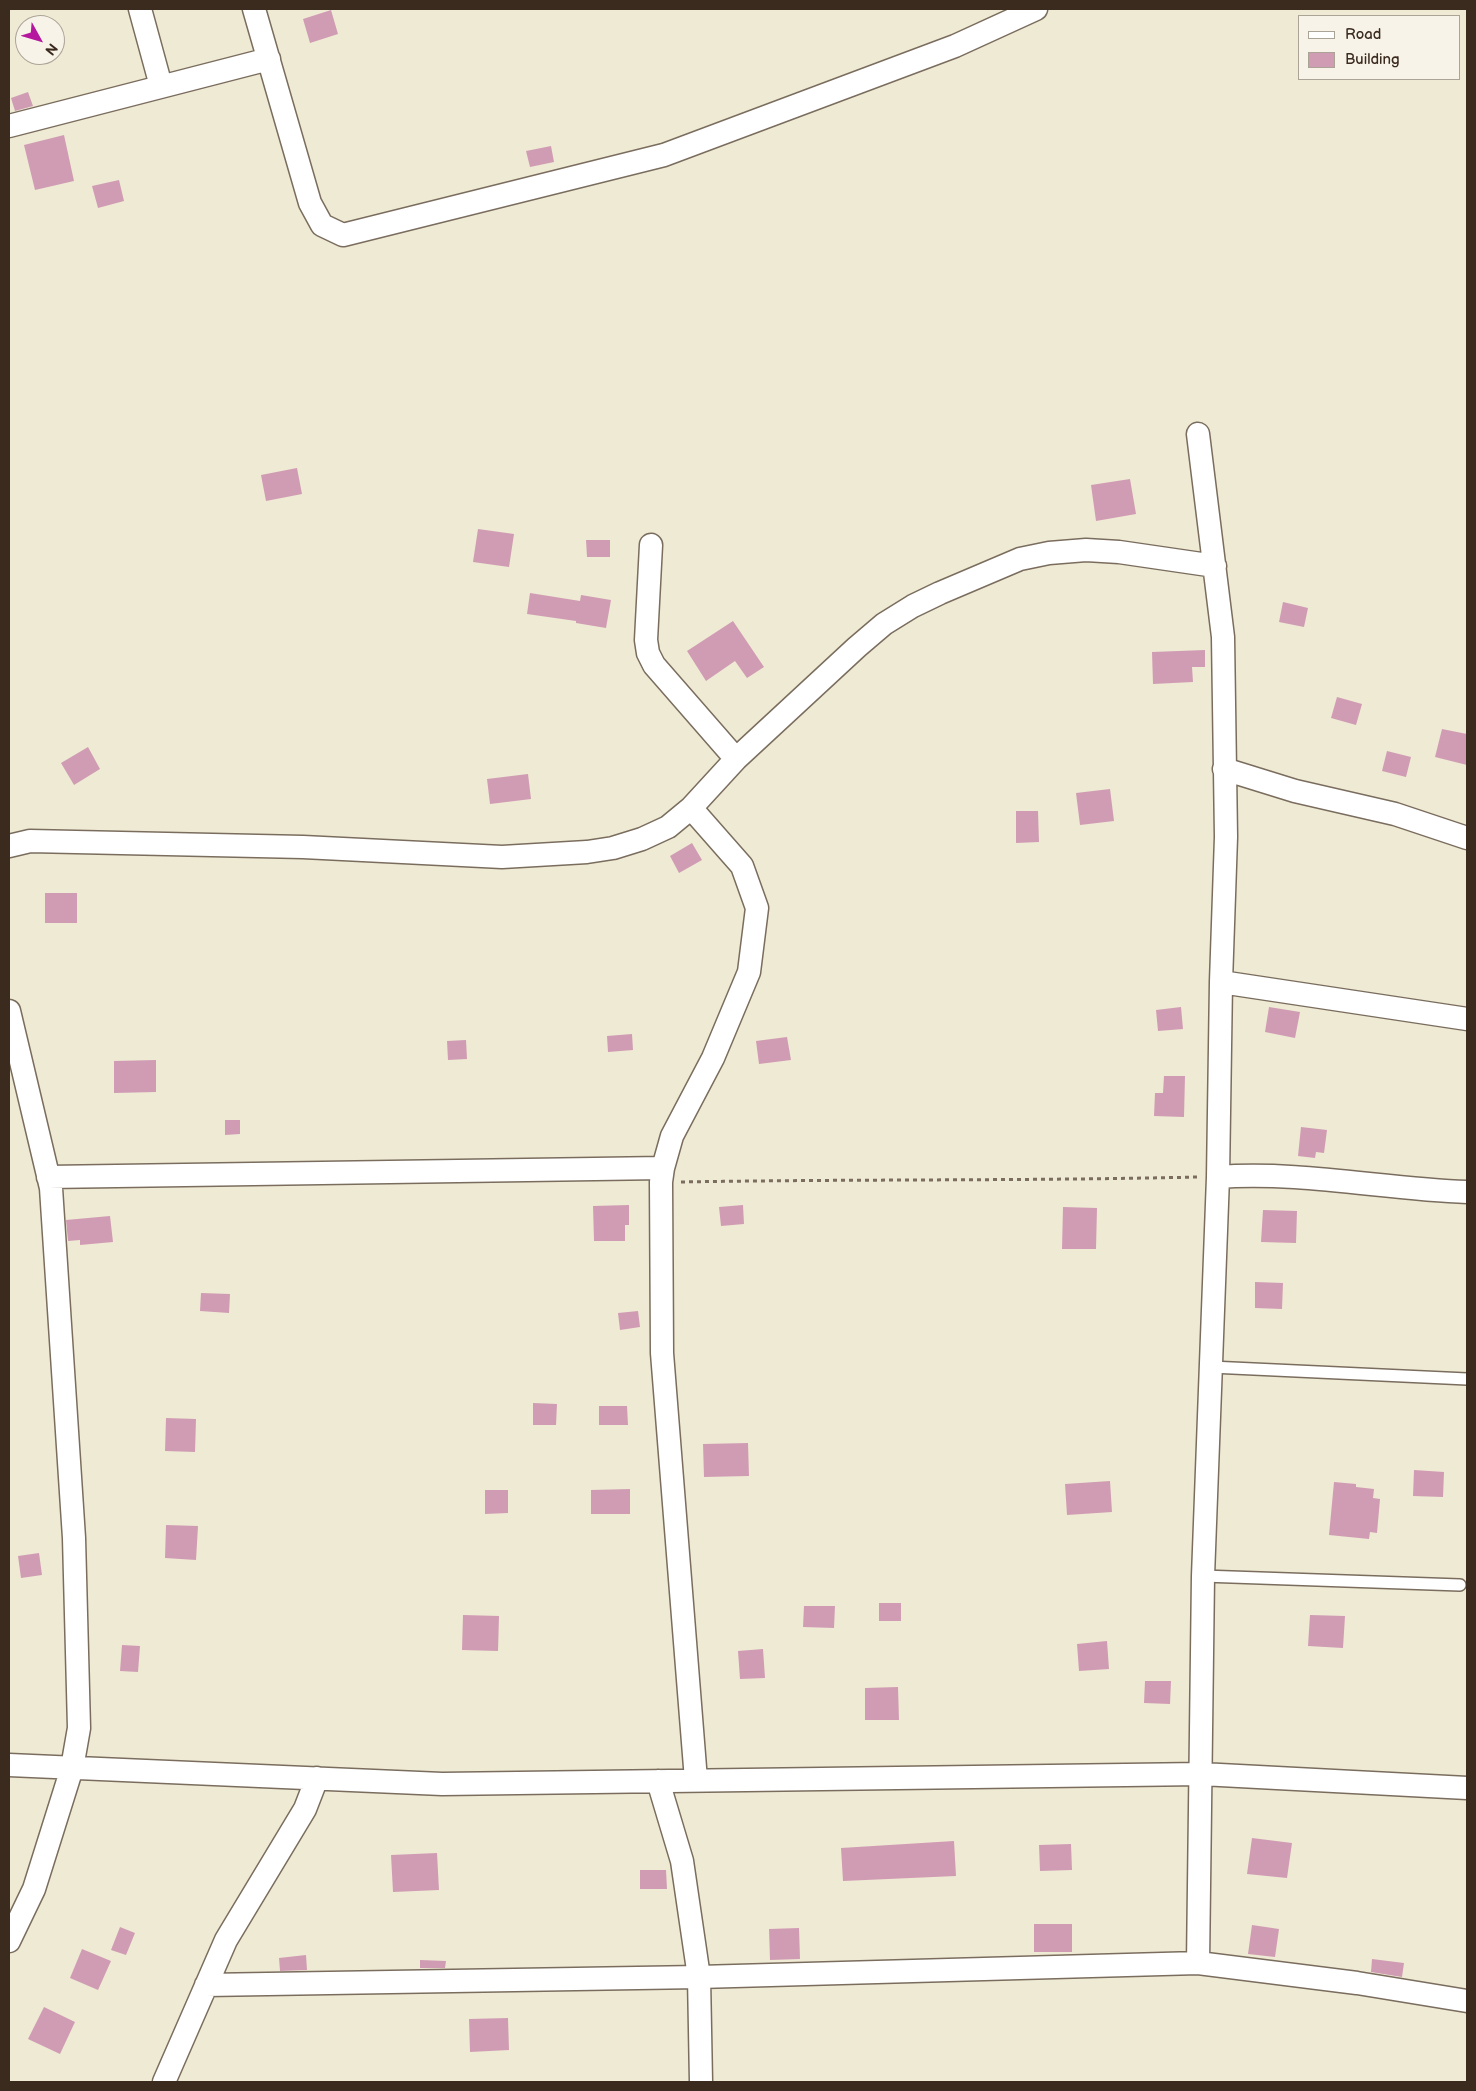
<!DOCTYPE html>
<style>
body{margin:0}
#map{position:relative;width:1476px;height:2091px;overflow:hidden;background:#efead4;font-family:"Balsamiq Sans",sans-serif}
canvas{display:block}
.frame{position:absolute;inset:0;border:10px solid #3b2a1e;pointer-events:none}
.legend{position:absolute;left:1298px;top:15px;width:162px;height:65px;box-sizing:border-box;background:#f7f3e8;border:1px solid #aca397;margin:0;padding:6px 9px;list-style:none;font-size:15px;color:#3b2a1e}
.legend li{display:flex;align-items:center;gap:10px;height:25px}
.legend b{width:25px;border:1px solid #aca397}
.north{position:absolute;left:15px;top:15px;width:50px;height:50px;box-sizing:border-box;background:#f7f3e8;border:1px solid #aca397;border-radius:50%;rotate:129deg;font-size:14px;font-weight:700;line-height:20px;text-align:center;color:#3b2a1e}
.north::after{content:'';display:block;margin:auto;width:18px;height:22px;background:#b5179e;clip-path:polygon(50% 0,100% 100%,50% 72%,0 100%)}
</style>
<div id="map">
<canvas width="1476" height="2091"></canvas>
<div class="frame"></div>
<ul class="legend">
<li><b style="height:6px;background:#fff"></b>Road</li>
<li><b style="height:14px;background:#d09cb4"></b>Building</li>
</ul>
<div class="north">N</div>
</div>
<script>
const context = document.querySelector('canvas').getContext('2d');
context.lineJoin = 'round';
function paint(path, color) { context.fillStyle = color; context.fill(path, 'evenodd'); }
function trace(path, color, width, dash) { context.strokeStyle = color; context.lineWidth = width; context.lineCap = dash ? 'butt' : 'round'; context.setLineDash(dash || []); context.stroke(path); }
const building = new Path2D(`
 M331 10 338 34 310 43 303 19Z
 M28 92 33 106 15 111 11 98Z
 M64 135 74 181 35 190 24 145Z
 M551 146 554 162 530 167 526 151Z
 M119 180 124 201 98 208 92 186Z
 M297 468 302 494 266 501 261 475Z
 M1130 479 1136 514 1096 521 1091 485Z
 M478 529 514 534 509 567 473 562Z
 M586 540H610V557H587Z
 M530 593 580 601 581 595 611 600 606 628 576 623V621L527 614Z
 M1283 602 1308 608 1304 627 1279 622Z
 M733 621 764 667 747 678 735 661 706 681 687 651Z
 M1205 650V667H1192L1193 682 1153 684 1152 652Z
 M1337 697 1362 704 1356 725 1331 718Z
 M1442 729 1467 734V765L1435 757Z
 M88 747 100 769 74 785 61 763Z
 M1387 751 1411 757 1406 777 1382 771Z
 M528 774 531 799 490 804 487 779Z
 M1110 789 1114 821 1080 825 1076 793Z
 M1016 811H1038L1039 842 1016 843Z
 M692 843 702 860 679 873 670 856Z
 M45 893H77V923H45Z
 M1181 1007 1183 1029 1158 1031 1156 1010Z
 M1269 1007 1300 1012 1295 1038 1265 1032Z
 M632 1034 633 1050 608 1052 607 1036Z
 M787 1037 791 1060 759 1064 756 1041Z
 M466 1040 467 1059 448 1060 447 1041Z
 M156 1060V1092L114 1093V1061Z
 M1164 1076H1185L1184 1117 1154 1116 1155 1093H1163Z
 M225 1120H240V1134L225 1135Z
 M1301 1127 1327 1130 1324 1153 1316 1152 1315 1158 1298 1156Z
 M629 1205V1225H625V1241H594L593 1206Z
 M743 1205 744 1224 721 1226 719 1207Z
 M1063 1207 1097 1208 1096 1249H1062Z
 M1263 1210 1297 1211 1296 1243 1261 1242Z
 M110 1216 113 1242 80 1245V1240L68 1241 66 1220Z
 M1255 1282 1283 1283 1282 1309 1255 1308Z
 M201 1293 230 1294 229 1313 200 1311Z
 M638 1311 640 1327 620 1330 618 1313Z
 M533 1403 557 1404 556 1425H533Z
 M599 1406H627L628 1425H599Z
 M166 1418 196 1419 195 1452 165 1451Z
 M748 1443 749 1476 704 1477 703 1444Z
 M1414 1470 1444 1472 1443 1497 1413 1496Z
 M1110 1481 1112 1512 1067 1515 1065 1484Z
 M1334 1482 1356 1484V1487L1374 1489 1373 1498 1380 1499 1377 1533 1370 1532 1369 1539 1329 1535Z
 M630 1489V1514H591V1490Z
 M485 1490H508V1513L485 1514Z
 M166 1525 198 1526 196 1560 165 1558Z
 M39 1553 42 1575 21 1578 18 1556Z
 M879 1603H901V1621H879Z
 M804 1606H835L834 1628 803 1627Z
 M463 1615 499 1616 498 1651 462 1650Z
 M1310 1615 1345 1616 1343 1648 1308 1646Z
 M1107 1641 1109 1669 1079 1671 1077 1644Z
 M122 1645 140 1646 138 1672 120 1671Z
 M763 1649 765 1678 740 1679 738 1651Z
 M1145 1681H1171L1170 1704 1144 1703Z
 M898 1687 899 1720H865V1688Z
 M1252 1838 1292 1843 1287 1878 1247 1874Z
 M954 1841 956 1876 843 1881 841 1848Z
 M1071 1844 1072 1870 1040 1871 1039 1845Z
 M437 1853 439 1890 393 1892 391 1855Z
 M640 1870H666L667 1889H640Z
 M1034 1924H1072V1952H1034Z
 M1252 1925 1279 1929 1275 1957 1248 1954Z
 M120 1927 135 1933 126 1955 111 1950Z
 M799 1928 800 1959 770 1960 769 1929Z
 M82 1949 111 1961 98 1990 70 1978Z
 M306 1955 307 1970 280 1971 279 1958Z
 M1372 1959 1404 1963 1402 1977 1371 1972Z
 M420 1960 446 1961 445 1968H420Z
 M44 2007 75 2022 60 2054 28 2039Z
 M508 2018 509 2050 470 2052 469 2019Z`);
const path = new Path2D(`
 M681 1182C853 1179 1026 1181 1198 1177`);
const lane = new Path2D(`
 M1211 1367 1467 1379
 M1203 1576 1460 1585`);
const street = new Path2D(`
 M140 9 161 86
 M254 9 310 203 322 225 343 235 664 155 955 46 1036 9
 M9 126 269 59
 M651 545 646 640 648 653 654 665 736 759
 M1224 769 1295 791 1395 814 1467 838
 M691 808 742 866 757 908 749 972 713 1058 672 1136 663 1168 661 1182 662 1353 696 1780
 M9 846 30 841 303 847 502 857 587 852 613 848 642 839 668 827 691 808 736 759 857 647 884 624 913 606 940 593 1020 559 1049 553 1086 550 1119 552 1215 566
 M1221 982 1467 1019
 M9 1011 51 1188 74 1538 79 1728 72 1768 34 1889 9 1941
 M48 1177 663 1168
 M1218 1177C1301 1171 1384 1189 1467 1192
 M9 1765 442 1784 1201 1774 1467 1788
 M658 1781 682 1861 699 1977 701 2082
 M1198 1963 1203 1576 1218 1177 1221 982 1226 837 1223 637 1198 434
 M206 1985 699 1977 1198 1963 1357 1983 1467 2001
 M164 2082 226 1940 305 1809 317 1778`);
paint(building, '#d09cb4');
trace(lane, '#7a6d5e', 14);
trace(street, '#7a6d5e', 25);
trace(path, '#7a6d5e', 3, [4, 4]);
trace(lane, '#fff', 11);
trace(street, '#fff', 22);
</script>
